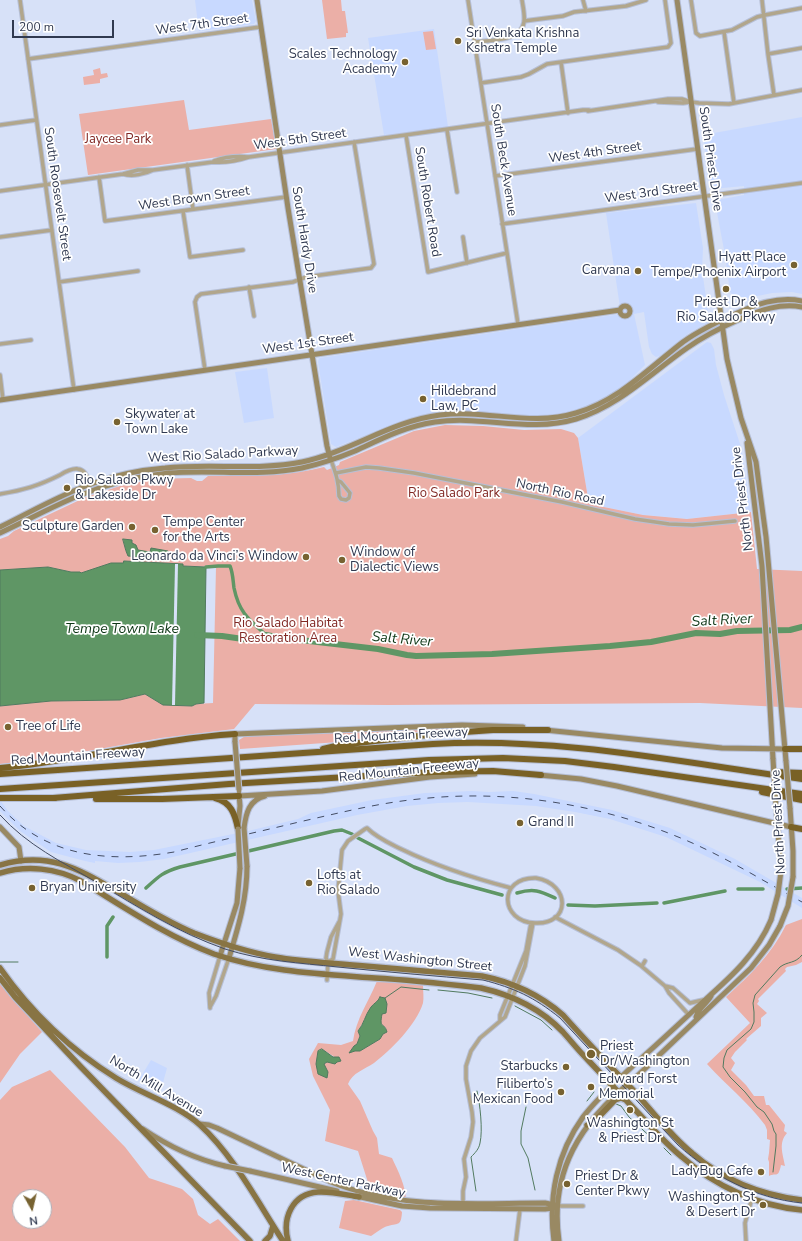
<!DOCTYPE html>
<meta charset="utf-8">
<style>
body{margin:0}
#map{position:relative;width:802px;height:1241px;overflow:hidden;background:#d7e1f8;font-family:"Nunito Sans",sans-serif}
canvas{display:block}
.north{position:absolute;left:12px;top:1189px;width:40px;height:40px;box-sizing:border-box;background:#fff;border:1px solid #acb0b9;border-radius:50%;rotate:172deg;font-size:11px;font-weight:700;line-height:16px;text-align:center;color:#303950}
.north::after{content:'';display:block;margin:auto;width:14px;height:18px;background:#776231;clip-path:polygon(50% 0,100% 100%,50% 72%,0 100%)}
.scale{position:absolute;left:12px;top:20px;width:102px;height:18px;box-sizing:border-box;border:2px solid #303950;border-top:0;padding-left:5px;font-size:12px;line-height:14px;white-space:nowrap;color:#303950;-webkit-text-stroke:3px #fff;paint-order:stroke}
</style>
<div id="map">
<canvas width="802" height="1241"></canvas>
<div class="north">N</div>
<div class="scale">200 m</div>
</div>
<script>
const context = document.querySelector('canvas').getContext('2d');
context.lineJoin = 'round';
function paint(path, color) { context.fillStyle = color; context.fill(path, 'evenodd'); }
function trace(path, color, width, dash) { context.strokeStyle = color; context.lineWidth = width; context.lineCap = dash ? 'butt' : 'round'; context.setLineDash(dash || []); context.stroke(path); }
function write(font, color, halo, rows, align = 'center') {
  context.font = font + ' "Nunito Sans",sans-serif'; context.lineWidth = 3.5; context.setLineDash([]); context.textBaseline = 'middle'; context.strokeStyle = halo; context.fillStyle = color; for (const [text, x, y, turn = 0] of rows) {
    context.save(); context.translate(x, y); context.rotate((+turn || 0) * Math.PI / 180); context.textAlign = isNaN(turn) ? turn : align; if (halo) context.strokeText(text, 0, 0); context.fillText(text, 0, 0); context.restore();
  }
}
const built = new Path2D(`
 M195 0H252L256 21 254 24 199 31Z
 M434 29 448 127 384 135 368 38Z
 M802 117V294L792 292 772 293 748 298 740 302 730 292 725 255 715 202 717 200 744 195V186L712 189 711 188 703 135Z
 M696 203 703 248 702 270 709 318 707 323 689 333 660 356 656 357 652 354 649 347 644 312 634 314 645 365 629 381 610 395 595 403 572 412 557 415 515 416 478 412H447L434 413 414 417 395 424 336 447 331 444 318 362 319 358 621 314 606 213Z
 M707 342 711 343 714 349 716 365 724 395 741 447 751 512 687 519 643 515 589 504 578 438Z
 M267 368 274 418 244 423 235 372Z
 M472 791 489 792 513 791 534 794 612 810 670 828 735 859 802 898V908L760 882 666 837 610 819 575 812 536 806 468 802 438 803 407 806 357 815 164 859 140 862 118 863 95 861V863L85 861 51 852 20 831 0 811V800L8 811 24 826 56 843 86 850 130 852 154 850 248 831 298 819 311 813 372 800 425 793Z
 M151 1060 167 1068 161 1090 139 1080Z`);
const green = new Path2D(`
 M322 0H341L342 11H345L348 33H346V37L327 39Z
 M433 31 436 49 426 50 423 32Z
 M100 68 101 74 107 73 108 77 100 79V83L84 85 83 77 94 75 93 70Z
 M184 100 189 130 271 119 276 149 88 175 79 114Z
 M445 425 483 426 524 430 561 429 574 433 578 438 589 504 643 515 687 519 751 512 757 569 802 571V708L700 703 388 705 255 704 234 729 161 738 48 758 0 764V706L51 701 120 700 145 694 163 705 192 706 196 704 213 703 216 567 183 566 182 564 124 561 123 563 106 566 81 573 80 572H71L48 567 0 570V539L8 536 14 531 86 497 120 486 153 479 191 478 197 481H202L208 476C249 476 285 477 324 467L327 470 339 465 340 462 414 431Z
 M483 727 381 739 240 749 239 740 247 735 374 731H392L398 730Z
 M802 919V962L796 965 787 967 785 969 786 971 758 999 759 1001 757 1004 767 1013 761 1018V1026L746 1039 747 1040 735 1052 731 1058 735 1063 731 1070 746 1085 754 1096H764L766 1105H769L785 1125 784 1131 787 1133C778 1143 783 1154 785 1166L781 1165C778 1179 777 1172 769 1176V1162L768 1159 769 1153 770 1140 767 1139V1130L765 1125C748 1102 726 1085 707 1064L750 1023 726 997C749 976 772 954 786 925Z
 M377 981 423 985C423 991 424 998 423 1003 417 1024 390 1051 374 1063 365 1069 352 1073 348 1084L360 1101 373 1131 377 1138 379 1154 392 1158C398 1171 406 1186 406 1201L372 1195 358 1151 325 1141 330 1110 313 1076 309 1059 318 1043 341 1045 353 1041C356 1019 369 1001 377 981ZM378 1002C379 1005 381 1010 381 1014 381 1023 378 1022 386 1028L380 1039 360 1051H355L360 1036 358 1031C365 1022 367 1008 378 1002ZM322 1049 341 1061 327 1062 324 1064 318 1058V1051Z
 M0 984 42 1032 20 1054 0 1083Z
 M50 1070 125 1147 149 1178 182 1189 193 1199 198 1215 210 1224 218 1219 240 1241H0V1100L12 1087ZM20 1197H44V1221H20Z
 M354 1200 400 1210 402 1212C401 1226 399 1223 388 1226 383 1227 376 1233 371 1236L339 1228 345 1201Z`);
const water = new Path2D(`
 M123 539 132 540V543L136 545 138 550 150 552 151 548 168 551 169 560 128 556 126 551Z
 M124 561 183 564V566L206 567 204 703 196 704 192 706 163 705 145 694 120 700 51 701 0 706V570L48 567 71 572H80L81 573 111 563H123Z
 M380 997 385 998 387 1004 386 1013 382 1014C379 1030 384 1021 387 1032L383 1034 380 1039 360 1051H355L349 1053 354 1046 357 1044 360 1036 358 1031C364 1024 365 1015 371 1007 374 1003 378 1002 380 997Z
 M322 1049 333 1057H339L341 1061 337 1062 335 1064 327 1062 324 1064 328 1072 327 1078 318 1074 316 1064 318 1051Z`);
const pier = new Path2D(`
 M175 564H178L175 705H172Z`);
const stream = new Path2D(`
 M0 962H18
 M438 990 468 993 492 998
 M385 998 401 987 429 990
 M515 1006 541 1020 552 1030
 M587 1101 594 1092
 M616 1104 621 1106 629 1117 656 1142
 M526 1107 521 1131V1144L528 1158 535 1190
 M664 1148 671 1155
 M773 1172 776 1146V1134L774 1131 772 1124 764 1112 757 1107 745 1092 730 1077 723 1067 724 1058 727 1050 751 1029 754 1022V1012L753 1003 755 995 780 967C788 961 795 964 802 955
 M476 1191 471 1157C475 1153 479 1149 480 1143 483 1130 480 1104 477 1091`);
const canal = new Path2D(`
 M206 567 218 566H230C233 573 233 581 234 588 239 612 248 619 266 635
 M358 838 414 867 447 880 502 895
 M146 888C159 876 163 872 180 867L334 831 342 830 352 834
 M738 889H763
 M787 889 802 888
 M517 893C534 888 540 891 555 898
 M664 903 725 891
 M568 905 595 906 657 903
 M107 957V926L113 917`);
const river = new Path2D(`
 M197 635 222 636 250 640 266 635 283 638 378 649 407 655 416 656 492 654 610 646 651 642 696 633 720 634 737 631 790 630 802 627`);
const street = new Path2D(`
 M20 0 74 390
 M468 0 518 324
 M583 0 586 11
 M691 0 696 33 700 36 732 30 757 17 765 15 802 8
 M762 0 768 54 774 95
 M524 21 563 16 574 12 626 6 646 0
 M724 32 734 103
 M474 42C490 40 521 42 524 22 525 15 523 7 522 0
 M768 54 802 48
 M28 59 260 27
 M561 62 568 113
 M481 83 521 77 529 74 547 64 668 47 671 43 665 0
 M658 102 683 103 690 102
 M588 111 668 99H682L691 102 699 103 729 104 802 90
 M0 125 36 120
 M447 130 457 192
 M406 135 428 272 507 253
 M214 161C225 157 237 156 248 157
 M187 165 193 209
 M123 174C132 177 145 174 153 170
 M495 176 697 149
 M99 177 105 221 286 197
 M0 191 123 174 138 170H153L213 162C225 163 237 161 249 157L583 110H589
 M183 211 190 257 243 250
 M502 224 802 183
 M0 237 52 230
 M463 237 467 263
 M59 282 138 271
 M249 287 254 316
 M0 344 31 340
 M205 370 195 302 197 297 201 294 293 282 306 277 371 268 374 264 354 142
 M0 375 3 400
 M331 460C336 474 339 483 339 496L341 499 346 500 349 498 350 493 341 482 339 481
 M336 473 366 467 379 468 414 473 562 502 635 519 669 524 693 525 735 521
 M0 494C24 490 38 486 60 475 65 472 72 468 78 469 86 470 88 479 91 485
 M536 878C571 884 571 925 535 923 500 922 497 877 536 878Z
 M555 917 618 950 640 965 665 986 669 993 689 1015
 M328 962 333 959 341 914 338 891 342 850 348 841 365 829 367 828C377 838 389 843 401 849 436 866 473 878 511 888
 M642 966 645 961
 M327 980 328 962 326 958 327 952 331 937 339 922
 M665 986 673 988 690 1003 703 1000
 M210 1007 216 996 229 958
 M210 1008 209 993 220 956
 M500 1021V1015L526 951 531 923
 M463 1206V1191L466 1177 464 1159 471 1137 473 1122 472 1112 466 1079V1066L471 1051 480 1038 505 1017 525 966 533 923
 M557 1206H583
 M516 1241 520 1209
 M746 1241 745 1223 752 1198`);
const secondary = new Path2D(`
 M257 0 288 208 327 446 330 458
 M677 0 727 359 741 418 756 462 759 485 766 537 786 761
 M620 311a5 5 0 1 1 10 0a5 5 0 1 1-10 0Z
 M0 400 620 310
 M747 443 762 566 773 759
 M0 527C31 512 61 494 94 483 116 475 141 470 165 468 210 463 257 471 302 462 350 452 391 421 440 415 486 409 531 427 576 413 618 401 649 368 683 342 701 329 723 319 744 310 762 302 782 297 802 301
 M0 533C26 521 51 507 78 496 107 484 137 476 169 473 213 469 258 477 302 468 320 464 338 458 355 451 381 439 406 426 435 422 482 415 529 433 576 419 619 406 651 373 687 348 704 336 722 327 740 319 760 310 780 303 802 307
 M545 730 722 748 785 749
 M235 742V734L462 725 523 727
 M539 775 581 779 617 786 791 827
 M239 796 322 791 430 777 475 774
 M776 806 781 871
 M790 808 793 851V877
 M238 826 240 806 239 794
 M0 827 19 847 21 861
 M244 828C246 813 249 800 265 796
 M220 956 237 903 240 868
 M229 958C238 928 247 899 247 866
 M697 1019 696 1017C698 1008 707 1004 711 996
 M200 1124 209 1125 217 1128 331 1182C401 1210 472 1203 545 1203L555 1205
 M143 1129C168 1146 195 1159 225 1166
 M250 1171 337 1191
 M356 1196 402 1206 430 1208 545 1209 553 1208
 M554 1241C548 1197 557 1153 583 1117 598 1097 618 1080 636 1063 660 1042 683 1020 706 999 732 976 757 953 771 920
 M559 1241C549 1171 581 1122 633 1080L751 968 769 945 780 926`);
const primary = new Path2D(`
 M0 865C50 850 80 870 122 894 145 908 168 922 194 933 220 943 247 952 275 957 304 962 335 963 365 966 404 969 443 973 482 976 512 982 540 995 563 1015 586 1041 610 1066 634 1091 653 1112 670 1135 692 1153 723 1180 762 1195 802 1200
 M0 873C27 865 56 868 81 881 124 907 166 936 214 954 266 972 321 974 375 978 411 980 446 984 481 988 512 995 541 1009 563 1032 571 1041 578 1050 587 1059 605 1078 623 1097 641 1116 654 1130 667 1145 682 1157 715 1186 758 1206 802 1210
 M0 968C31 1012 71 1050 116 1078 142 1094 178 1105 200 1125 234 1156 258 1203 283 1241
 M0 978 15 997 80 1066 250 1241
 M587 1125 593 1123 615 1100 621 1098 626 1100
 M265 1241 270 1236 273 1226
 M288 1241C282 1218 292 1194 318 1192 331 1191 346 1195 359 1197`);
const highway = new Path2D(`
 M323 749 340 745 436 734 493 730H548
 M785 749H802
 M0 768C79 761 156 739 235 734
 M775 772 802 773
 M0 774 433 744C558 737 679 762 802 779
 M0 789 429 760 503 758 565 761 614 767 802 794
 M762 792 802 800
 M0 798H56
 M53 798 229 784 433 772 493 771 541 775
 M215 798C231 802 235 814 238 829
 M96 799H162L239 796
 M791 827 802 829`);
const tram = new Path2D(`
 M0 815C27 845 62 862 96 882 138 907 179 933 225 949 262 961 300 963 338 967 386 972 434 976 483 980 514 988 534 997 560 1018L678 1145C713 1176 754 1198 802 1203`);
const rail = new Path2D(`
 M0 806C46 858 110 863 174 852 216 841 258 832 299 822 339 813 378 803 419 799 508 789 600 804 683 839 724 856 763 881 802 902`);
const secondaryBridge = new Path2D(`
 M235 742 239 790
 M773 759 776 806
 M786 761 790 808
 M244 828 247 866
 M238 829 240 868
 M771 920 778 894 781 871
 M780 926 788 906 793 877
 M225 1166 250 1171`);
const markers = [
 [458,41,4,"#776231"],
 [405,62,4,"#776231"],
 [794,265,4,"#776231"],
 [638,271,4,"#776231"],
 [726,289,4,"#776231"],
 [423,399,4,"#776231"],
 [117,422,4,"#776231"],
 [67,488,4,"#776231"],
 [132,527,4,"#776231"],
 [155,530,4,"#776231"],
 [306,557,4,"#776231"],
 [342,560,4,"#776231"],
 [8,727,4,"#776231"],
 [520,823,4,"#776231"],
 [309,883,4,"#776231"],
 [32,888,4,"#776231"],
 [591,1054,5,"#776231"],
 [566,1067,4,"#776231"],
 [591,1087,4,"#776231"],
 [561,1092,4,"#776231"],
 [630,1110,4,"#776231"],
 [761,1172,4,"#776231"],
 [567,1184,4,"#776231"],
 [763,1205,4,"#776231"]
];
const streetNames = [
 ["West 7th Street",202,25,-8],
 ["West 5th Street",300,140,-8],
 ["West 4th Street",595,153,-8],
 ["South Priest Drive",710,159,82],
 ["South Beck Avenue",503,160,81],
 ["West 3rd Street",651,193,-8],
 ["South Roosevelt Street",57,194,82],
 ["West Brown Street",194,199,-8],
 ["South Robert Road",427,202,81],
 ["South Hardy Drive",304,240,81],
 ["West 1st Street",308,344,-8],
 ["West Rio Salado Parkway",223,455,-3],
 ["North Rio Road",560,493,12],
 ["North Priest Drive",743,499,-97],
 ["Red Mountain Freeway",401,736,-3],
 ["Red Mountain Freeway",78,757,-4],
 ["Red Mountain Freeeway",409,771,-6],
 ["North Priest Drive",779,822,-93],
 ["West Washington Street",420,960,6],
 ["North Mill Avenue",156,1087,31],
 ["West Center Parkway",343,1181,12]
];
const poiNames = [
 ["Sri Venkata Krishna",466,34],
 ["Kshetra Temple",466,49],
 ["Scales Technology",397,55,"right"],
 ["Academy",397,70,"right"],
 ["Hyatt Place",786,258,"right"],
 ["Tempe/Phoenix Airport",786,273,"right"],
 ["Carvana",630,271,"right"],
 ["Priest Dr &",726,303,"center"],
 ["Rio Salado Pkwy",726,318,"center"],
 ["Hildebrand",431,392],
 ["Law, PC",431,407],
 ["Skywater at",125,415],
 ["Town Lake",125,430],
 ["Rio Salado Pkwy",75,481],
 ["& Lakeside Dr",75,496],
 ["Tempe Center",163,523],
 ["for the Arts",163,538],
 ["Sculpture Garden",124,527,"right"],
 ["Window of",350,553],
 ["Dialectic Views",350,568],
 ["Leonardo da Vinci’s Window",298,557,"right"],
 ["Tree of Life",16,727],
 ["Grand II",528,823],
 ["Lofts at",317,876],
 ["Rio Salado",317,891],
 ["Bryan University",40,888],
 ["Priest",600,1047],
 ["Dr/Washington",600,1062],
 ["Starbucks",558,1067,"right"],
 ["Edward Forst",599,1080],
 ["Memorial",599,1095],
 ["Filiberto’s",553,1085,"right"],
 ["Mexican Food",553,1100,"right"],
 ["Washington St",630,1124,"center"],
 ["& Priest Dr",630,1139,"center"],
 ["LadyBug Cafe",753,1172,"right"],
 ["Priest Dr &",575,1177],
 ["Center Pkwy",575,1192],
 ["Washington St",755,1198,"right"],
 ["& Desert Dr",755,1213,"right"]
];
const parkNames = [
 ["Jaycee Park",118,140],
 ["Rio Salado Park",454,494],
 ["Rio Salado Habitat",288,624],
 ["Restoration Area",288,639]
];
const waterNames = [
 ["Salt River",722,621,-3],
 ["Tempe Town Lake",122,630],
 ["Salt River",402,640,5]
];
paint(built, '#c8d9ff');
paint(green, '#ebafa7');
paint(water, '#5f9665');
trace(water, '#517a5f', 1);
paint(pier, '#d7e1f8');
trace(stream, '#517a5f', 1);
trace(canal, '#5f9665', 3.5);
trace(river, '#5f9665', 6);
trace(street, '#b6bfd6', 5.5);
trace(secondary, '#b6bfd6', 7);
trace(primary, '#b6bfd6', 8);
trace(highway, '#b6bfd6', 8);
trace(street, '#b1a68c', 3.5);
trace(secondary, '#998963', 5);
trace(primary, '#887444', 5.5);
trace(highway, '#796126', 6);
trace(tram, '#444d64', 1);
trace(rail, '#444d64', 1, [7, 7]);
trace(secondaryBridge, '#b6bfd6', 7, []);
trace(secondaryBridge, '#998963', 5);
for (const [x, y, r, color] of markers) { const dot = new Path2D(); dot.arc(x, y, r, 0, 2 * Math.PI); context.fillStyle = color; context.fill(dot); trace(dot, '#fff', 1.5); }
write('13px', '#303950', '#fff', streetNames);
write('13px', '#303950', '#fff', poiNames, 'left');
write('13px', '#812824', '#fff', parkNames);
write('italic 14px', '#0d3615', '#fff', waterNames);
</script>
